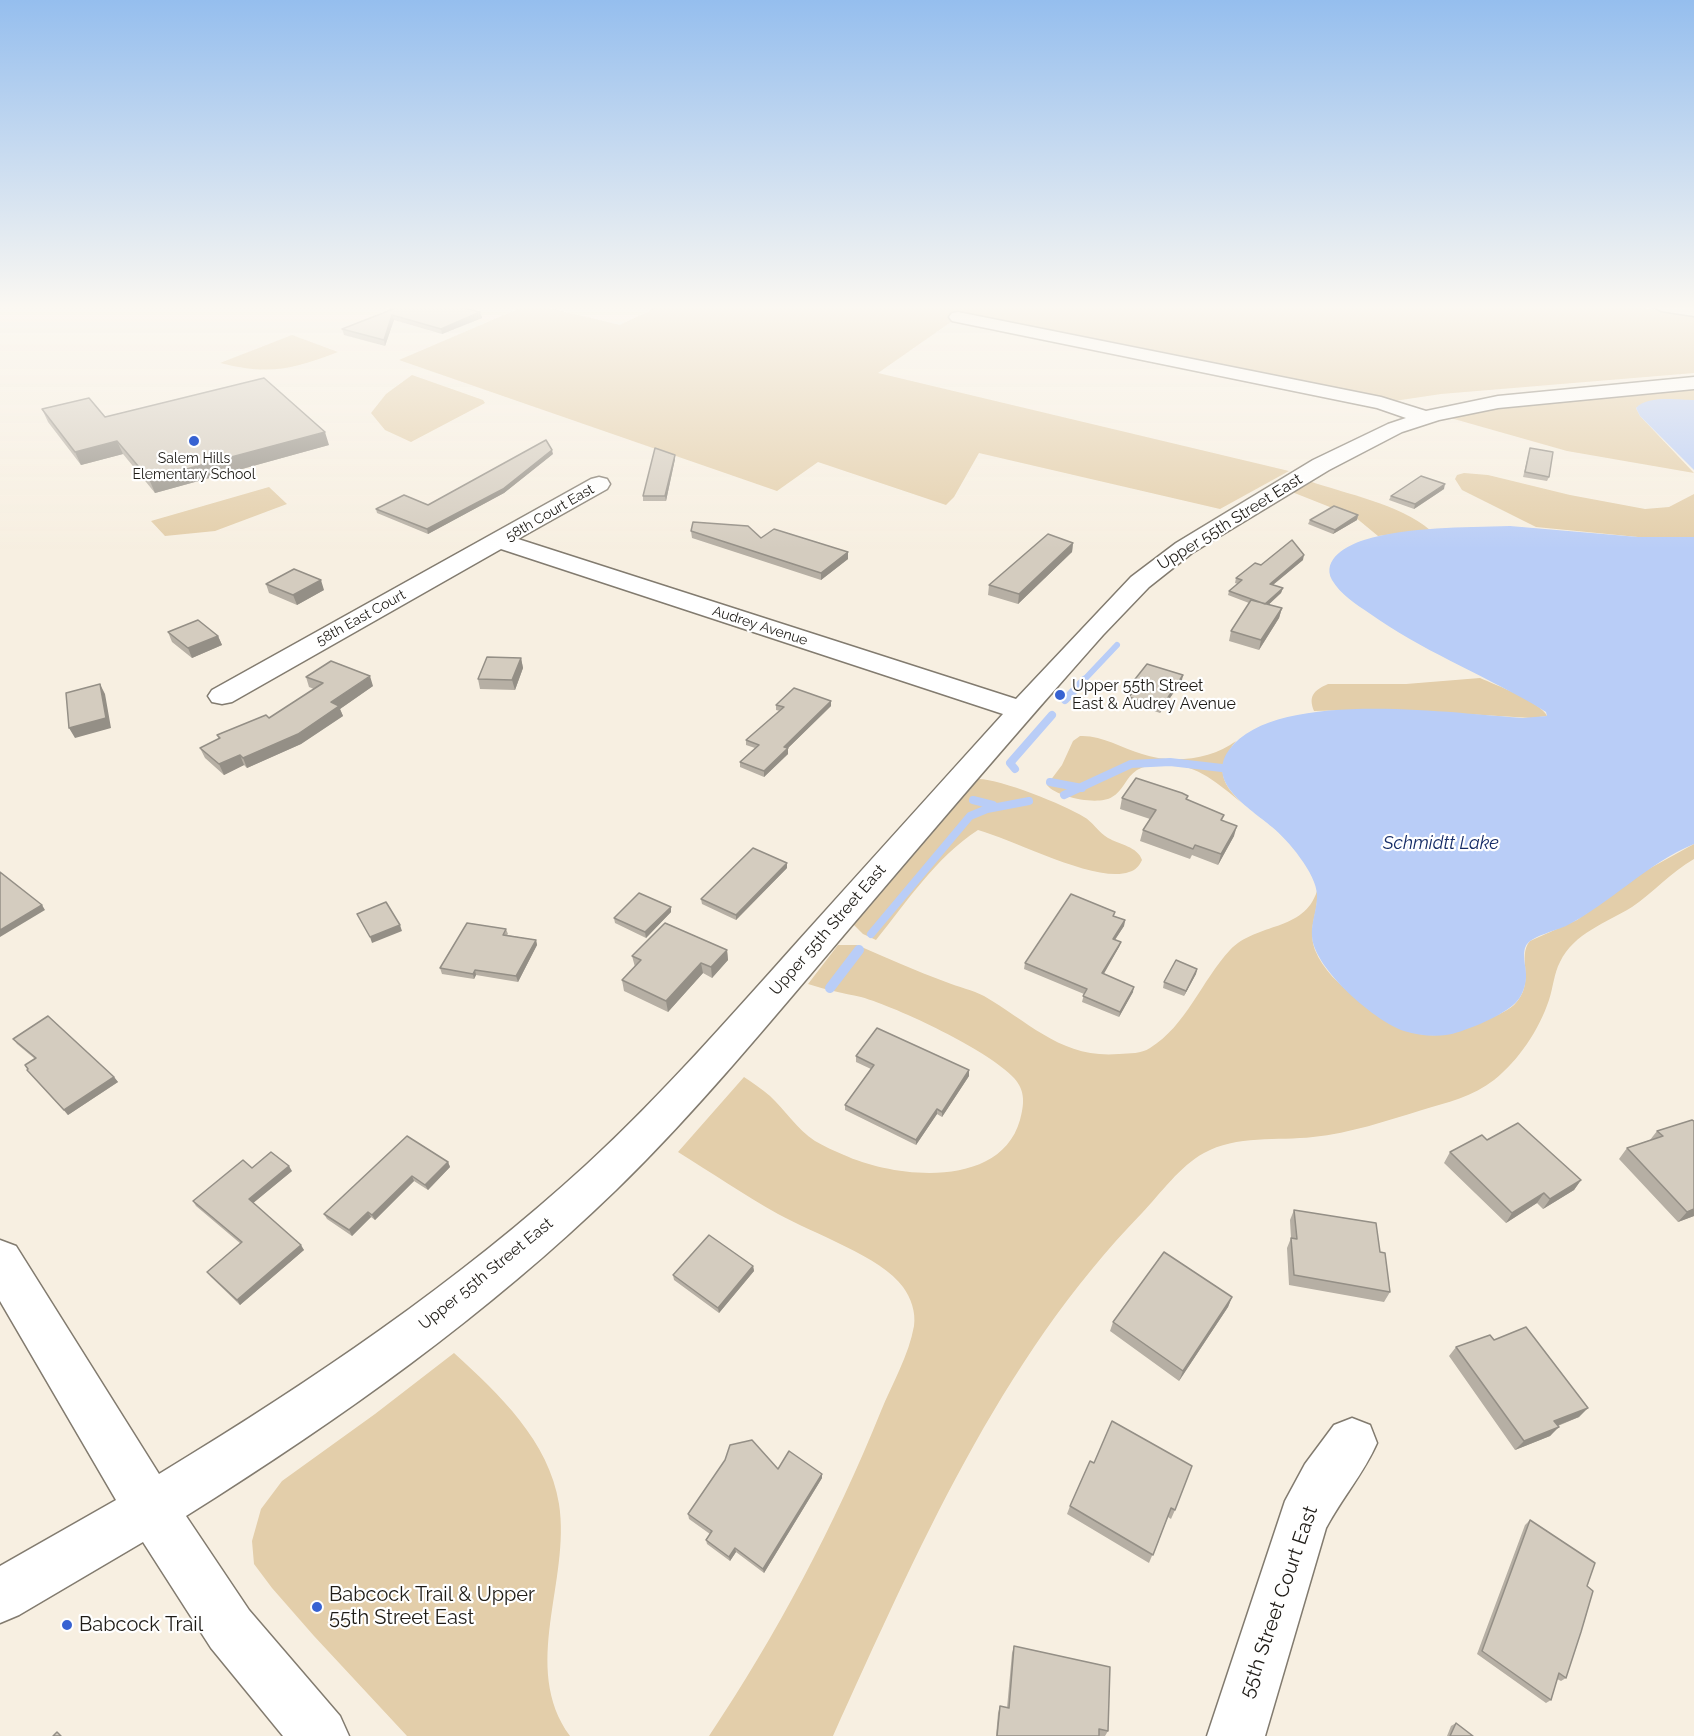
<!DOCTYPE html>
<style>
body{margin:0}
canvas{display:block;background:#f7efe1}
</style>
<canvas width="1694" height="1736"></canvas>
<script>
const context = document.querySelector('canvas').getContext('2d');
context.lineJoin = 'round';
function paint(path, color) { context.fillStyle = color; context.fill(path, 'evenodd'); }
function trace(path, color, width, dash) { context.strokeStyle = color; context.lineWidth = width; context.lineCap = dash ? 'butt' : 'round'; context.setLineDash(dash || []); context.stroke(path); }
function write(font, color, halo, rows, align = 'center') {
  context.font = font + ' Raleway,sans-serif'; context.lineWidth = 4.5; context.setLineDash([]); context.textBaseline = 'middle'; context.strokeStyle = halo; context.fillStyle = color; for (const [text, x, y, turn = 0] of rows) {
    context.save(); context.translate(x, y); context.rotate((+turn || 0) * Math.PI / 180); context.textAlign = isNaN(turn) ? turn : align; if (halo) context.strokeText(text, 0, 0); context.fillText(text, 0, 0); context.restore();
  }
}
const green = new Path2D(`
 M525 306H540L620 325 659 306H1631L1694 316V373L1441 394 1381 403 958 317 878 373 1289 471 1220 509 979 453 954 497 946 505 818 462 777 491 399 360Z
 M292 335 338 352C291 370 269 375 220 363Z
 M412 375 483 400 485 403 411 442 385 430 371 413 386 394Z
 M1694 387V400L1649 402 1636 408 1640 416 1694 473 1567 451 1447 417 1505 406Z
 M1464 473 1488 475 1570 495 1645 509 1669 507 1694 494V537H1638L1536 527 1462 490 1455 479 1457 475Z
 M1309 481C1346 494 1400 504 1430 530L1378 536 1355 517 1292 492Z
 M269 487 287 504 215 531 165 536 151 521Z
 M1480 678C1496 685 1541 702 1547 716L1531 718 1385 709 1314 711C1308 696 1314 690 1328 684H1406Z
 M1080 736C1102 735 1121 748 1142 754 1171 764 1211 760 1236 741 1216 766 1219 782 1242 803 1217 783 1194 761 1160 765 1152 765 1144 766 1137 770 1126 777 1123 791 1112 797 1098 806 1056 797 1047 785L1062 765 1073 741Z
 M979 779C1000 779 1065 805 1084 817 1092 821 1098 832 1108 838 1119 844 1138 847 1142 860 1139 866 1136 870 1129 872 1097 884 1014 840 978 830 936 857 907 902 876 940L863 934 854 925Z
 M1694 844V859C1671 872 1654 892 1632 907 1606 923 1574 933 1560 962 1554 973 1553 988 1549 1000 1539 1030 1519 1060 1494 1080 1474 1096 1446 1103 1422 1110 1386 1121 1351 1133 1313 1137 1278 1141 1236 1135 1204 1153 1180 1166 1161 1193 1142 1213 999 1360 917 1552 833 1736H709C777 1634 835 1525 881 1411 892 1384 909 1355 914 1326 916 1312 911 1298 903 1287 882 1257 812 1233 778 1214 744 1195 712 1173 678 1152L744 1077C753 1083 762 1089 770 1096 785 1110 797 1129 815 1141 824 1146 834 1151 844 1155 894 1178 1000 1190 1020 1120 1024 1105 1026 1091 1014 1078 988 1050 899 1008 861 997 843 993 826 990 808 984L838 945H857C887 958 916 971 946 982 958 987 973 990 984 996 1029 1022 1062 1059 1119 1054 1130 1053 1141 1054 1150 1048 1186 1026 1202 980 1230 950 1257 922 1304 932 1317 891 1319 913 1307 926 1315 950 1323 970 1340 985 1356 998 1400 1033 1427 1048 1481 1022 1492 1017 1505 1013 1514 1005 1537 982 1516 957 1530 941L1577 920 1645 871Z
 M454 1353C499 1394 549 1441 559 1504 571 1581 520 1667 570 1736H407L314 1636 272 1588 254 1564 252 1541 261 1509 282 1481 375 1414Z`);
const water = new Path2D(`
 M1694 400V470L1640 416 1636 408C1647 395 1678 400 1694 400Z
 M1510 526 1638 537H1694V844C1646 864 1611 903 1566 926 1557 930 1534 936 1528 943 1520 951 1527 968 1526 978 1525 989 1521 999 1512 1006 1499 1017 1462 1033 1446 1035 1433 1037 1417 1035 1404 1031 1375 1021 1324 976 1314 946 1308 927 1317 914 1317 895 1317 874 1287 839 1272 827 1250 808 1205 783 1229 750 1275 687 1454 714 1523 718L1547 716 1546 712 1533 704C1479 673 1421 650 1369 613 1357 605 1340 594 1332 580 1321 559 1348 545 1364 540 1410 526 1462 528 1510 526Z`);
const streamFar2 = new Path2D(`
 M1083 681 1117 645`);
const streamFar1 = new Path2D(`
 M1065 700 1084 680
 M1015 769 1010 763 1052 715
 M1050 782 1082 788
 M1064 795 1131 764 1170 762 1222 768
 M973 800 993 805
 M871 934 970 816 987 809 1029 801`);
const stream = new Path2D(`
 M830 988 859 950`);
const minor = new Path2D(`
 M1653 306H1694V316L1661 311Z
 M958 312 1381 397 1426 411 1498 396 1694 377V389L1498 408 1439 420 1402 432 1329 470 1192 553 1149 587 1103 635C1015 734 929 835 843 936 769 1023 697 1111 616 1190 486 1316 339 1420 186 1516L249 1610 340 1716 349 1736H283L211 1648 143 1542 19 1615 0 1623V1566L116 1500 0 1301V1240L16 1246 159 1474C309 1383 456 1284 586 1165 662 1095 730 1017 799 940 867 864 935 789 1003 714L501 549 232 702 222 704 212 702 208 696 212 690 591 479 599 477 607 479 610 484 607 489 518 539 1016 699 1131 577 1176 543 1313 460 1388 424 1406 418 1377 408 952 321 949 317 952 313Z
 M1352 1418 1370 1425 1377 1443C1364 1473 1342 1498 1326 1528L1265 1736H1207L1285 1501 1305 1464 1334 1425Z`);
const wall = new Path2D(`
 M373 306H476L468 309 480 312 482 318 442 334 394 320 385 346 344 335 342 329 392 309Z
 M42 409 105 417 329 445 155 493 123 454 81 465 48 422Z
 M1530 448 1549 477 1547 481 1523 477Z
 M553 454 504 493 428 534 377 513 376 509 428 505Z
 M675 455V459L666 501H643V496Z
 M1444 489 1414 509 1389 500 1391 496Z
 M1358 515 1357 520 1333 534 1308 524 1310 520Z
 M691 531 761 538 848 559 821 580 692 538Z
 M1073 543 1072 552 1018 604 988 595 989 585Z
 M1303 560 1273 585 1283 588 1281 593 1268 605 1282 608 1279 618 1259 650 1229 641 1231 631 1249 603 1228 595 1229 591 1238 584 1235 583 1236 578 1261 565Z
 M266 584 324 590 297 605 269 593Z
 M168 632 218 636 222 645 192 658 172 642Z
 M521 658 523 668 515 690 480 689 478 679Z
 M306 677 373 686 340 709 343 716 301 744 247 768 244 765 224 775 205 758 200 748 219 739 217 735 269 718 314 689 309 687Z
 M1182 680 1160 713 1128 702 1129 697 1131 695 1128 694V688Z
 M776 705 831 706 788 748V754L764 777 740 767V762L755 748 746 745V740L780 711 776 710Z
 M1122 798 1187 799 1222 820 1234 836 1218 865 1192 855 1190 859 1140 841 1143 830 1150 819 1120 809Z
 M787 868 736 920 702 904 701 899Z
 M671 912 646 938 615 923 614 918Z
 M1115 912 1114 916 1125 920 1124 926 1115 940 1121 942 1119 947 1103 974 1133 992 1119 1017 1082 1002 1084 994 1024 969 1025 963Z
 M506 929 508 934 507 935 536 940 537 945 518 982 476 975 474 979 442 974 440 968Z
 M727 950 728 960 712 978 703 973 668 1012 624 991 622 980 635 967 632 956Z
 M1197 969 1196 974 1184 996 1163 988 1164 982Z
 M13 1039 114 1077 118 1082 68 1115 27 1070 28 1069 25 1065 35 1059 17 1044Z
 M856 1056 969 1076 942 1117 937 1114 916 1145 845 1110V1105L871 1069 856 1062Z
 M1692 1120 1694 1216 1678 1222 1619 1159 1627 1148 1650 1140 1657 1131Z
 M1487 1140 1581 1180 1574 1190 1543 1209 1537 1203 1506 1223 1444 1163 1450 1152Z
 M448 1162 450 1167 428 1190 414 1181 375 1220 371 1217 352 1236 327 1219 324 1214Z
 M252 1168 292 1171 253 1203 304 1250 240 1305 211 1277 207 1272 241 1244 196 1206 193 1201Z
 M1294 1210 1380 1252 1390 1292 1384 1302 1289 1285 1287 1248 1291 1238 1290 1220Z
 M753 1266 754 1271 719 1313 674 1280 673 1275Z
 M1232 1297 1228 1307 1179 1381 1110 1331 1113 1322Z
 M1494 1340 1579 1417 1558 1426 1550 1436 1515 1450 1449 1356 1456 1347Z
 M1094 1463 1175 1510 1171 1519 1168 1517 1149 1563 1067 1514 1070 1506Z
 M778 1469 822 1478 764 1573 736 1552 730 1561 707 1544 706 1540 710 1534 689 1519 688 1514Z
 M1530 1520 1566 1678 1561 1681 1557 1679 1551 1700 1546 1703 1477 1654 1525 1525Z
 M1014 1646 1108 1731 1105 1736H996L998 1713 1000 1706 1007 1708 1012 1653Z
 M1456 1723 1473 1736H1447L1451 1726Z`);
const shadedWall = new Path2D(`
 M463 306H476L461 312 460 307Z
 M480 312 482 318 442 334 441 329Z
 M392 315 394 320 385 346 384 340Z
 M325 432 329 445 155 493 149 479Z
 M117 441 123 454 81 465 75 452Z
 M552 450 553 454 504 493 428 534 427 529Z
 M675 455V459L666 501 665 496Z
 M1445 484 1444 489 1414 509 1415 504Z
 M1358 515 1357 520 1333 534 1335 530Z
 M1073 543 1072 552 1018 604 1019 594Z
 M848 552V559L821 580V573Z
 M1304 555 1303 560 1269 588 1270 584Z
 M321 580 324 590 297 605 293 595Z
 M1283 588 1281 593 1264 609 1265 604Z
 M1282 608 1279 618 1259 650 1261 640Z
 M218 636 222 645 192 658 188 648Z
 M521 658 523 668 515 690 512 680Z
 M1183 675 1182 680 1160 713 1161 708Z
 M370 676 373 686 340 709 343 716 301 744 247 768 243 758 331 702Z
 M100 684 105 694 111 728 75 738 69 728Z
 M831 701V706L784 752V747Z
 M788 748V754L764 777V771Z
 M240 755 244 765 224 775 219 764Z
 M1237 826 1234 836 1218 865 1221 854Z
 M787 863V868L736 920V915Z
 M42 905 45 910 0 937V930Z
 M671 907V912L646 938 645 932Z
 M1125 920 1124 926 1112 944 1113 939Z
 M400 925 402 931 372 943 370 937Z
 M536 940 537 945 518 982 516 976Z
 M1121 942 1119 947 1101 979 1102 973Z
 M727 950 728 960 712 978 711 967Z
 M701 963 703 973 668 1012 666 1001Z
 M1197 969 1196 974 1184 996 1186 991Z
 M475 970 476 975 474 979 473 974Z
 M1134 987 1133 992 1119 1017 1120 1012Z
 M969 1070V1076L942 1117V1112Z
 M114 1077 118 1082 68 1115 64 1110Z
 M937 1109V1114L916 1145V1140Z
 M448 1162 450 1167 428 1190 425 1185Z
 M289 1166 292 1171 252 1204 249 1199Z
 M412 1176 414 1181 375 1220 372 1215Z
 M1581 1180 1574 1190 1543 1209 1550 1199Z
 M1544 1193 1537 1203 1506 1223 1512 1213Z
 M1694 1209V1216L1678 1222 1687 1212Z
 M368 1212 371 1217 352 1236 349 1230Z
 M301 1245 304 1250 240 1305 237 1300Z
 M753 1266 754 1271 719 1313 718 1308Z
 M1232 1297 1228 1307 1179 1381 1183 1371Z
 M1588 1408 1579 1417 1546 1430 1554 1421Z
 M1559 1427 1550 1436 1515 1450 1524 1441Z
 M822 1474V1478L764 1573 763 1569Z
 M735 1548 736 1552 730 1561 729 1557Z`);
const building = new Path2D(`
 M399 306H463L460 307 480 312 441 329 392 315 384 340 342 329 401 306Z
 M264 378 325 432 149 479 117 441 75 452 42 409 89 398 105 417Z
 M546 440 552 450 503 489 427 529 376 509 404 495 428 505Z
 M655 448 675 455 665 496H643Z
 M1530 448 1553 452 1549 477 1525 472Z
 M1421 476 1445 484 1415 504 1391 496Z
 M1334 506 1358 515 1335 530 1310 520Z
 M693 522 748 526 761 538 774 529 848 552 821 573 691 531Z
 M1048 534 1073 543 1019 594 989 585Z
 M1292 540 1304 555 1270 584 1283 588 1265 604 1229 591 1242 580 1236 578 1255 563 1261 565Z
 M294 569 321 580 293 595 266 584Z
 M1251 600 1282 608 1261 640 1231 631Z
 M198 620 218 636 188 648 168 632Z
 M487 657 521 658 512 680 478 679Z
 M331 661 370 676 331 702 339 706 298 734 243 758 240 755 219 764 200 748 220 738 217 735 266 715 269 718 323 683 306 677Z
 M1147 664 1183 675 1161 708 1129 697 1134 690 1128 688Z
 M100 684 106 718 69 728 66 693Z
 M794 688 831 701 784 747 788 748 764 771 740 762 759 745 746 740 784 707 776 705Z
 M1136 778 1182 793 1188 796 1186 799 1224 815 1221 820 1237 826 1221 854 1195 845 1193 849 1143 830 1156 810 1122 798Z
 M753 848 787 863 736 915 701 899Z
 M0 872 42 905 0 930Z
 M639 893 671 907 645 932 614 918Z
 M1071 894 1115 912 1113 916 1125 920 1113 939 1121 942 1102 973 1134 987 1120 1012 1083 996 1087 989 1025 963Z
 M386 902 400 925 370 937 357 914Z
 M467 923 506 929 503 935 536 940 516 976 475 970 473 974 440 968Z
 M665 923 727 950 711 967 701 963 666 1001 622 980 641 960 632 956Z
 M1176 960 1197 969 1186 991 1164 982Z
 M48 1016 114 1077 64 1110 27 1070 28 1069 25 1065 36 1058 13 1039Z
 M877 1028 969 1070 942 1112 937 1109 916 1140 845 1105 874 1065 856 1056Z
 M1692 1120 1694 1121V1209L1687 1212 1627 1148 1663 1136 1657 1131Z
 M1518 1123 1581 1180 1550 1199 1544 1193 1512 1213 1450 1152 1482 1135 1487 1140Z
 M407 1136 448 1162 425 1185 412 1176 372 1215 368 1212 349 1230 324 1214Z
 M271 1152 289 1166 249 1199 301 1245 237 1300 207 1272 242 1242 193 1201 243 1160 252 1168Z
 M1294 1210 1376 1223 1380 1252 1385 1253 1390 1292 1294 1275 1291 1238 1297 1239Z
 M709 1235 753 1266 718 1308 673 1275Z
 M1164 1252 1232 1297 1183 1371 1113 1322Z
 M1526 1327 1588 1408 1554 1421 1559 1427 1524 1441 1456 1347 1490 1335 1494 1340Z
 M1112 1421 1192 1466 1175 1510 1171 1508 1153 1555 1070 1506 1090 1461 1094 1463Z
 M752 1440 778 1469 789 1451 822 1474 763 1569 735 1548 729 1557 706 1540 712 1531 688 1514 725 1460 730 1445Z
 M1530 1520 1595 1563 1587 1586 1593 1591 1581 1632 1566 1678 1559 1673 1551 1700 1482 1651Z
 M1014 1646 1110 1667 1108 1731 1099 1729V1736H997L1000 1706 1009 1708Z
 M1456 1723 1473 1736H1450Z
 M57 1732 61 1736H53Z`);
const markers = [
 [194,441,6,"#3762d2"],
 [1060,695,6,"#3762d2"],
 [317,1607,6,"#3762d2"],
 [67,1625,6,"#3762d2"]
];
const farPoinames = [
 ["Salem Hills",194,459],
 ["Elementary School",194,475]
];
const farStreetnames = [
 ["58th Court East",550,513,-30],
 ["58th East Court",361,618,-29],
 ["Audrey Avenue",760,626,18]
];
const streetNames = [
 ["Upper 55th Street East",1230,522,-32],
 ["Upper 55th Street East",828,930,-49],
 ["Upper 55th Street East",486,1274,-39]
];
const poiNames = [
 ["Upper 55th Street",1072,686],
 ["East & Audrey Avenue",1072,704]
];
const waterNames = [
 ["Schmidtt Lake",1441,844]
];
const nearPoinames = [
 ["Babcock Trail & Upper",329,1595],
 ["55th Street East",329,1618],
 ["Babcock Trail",79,1625]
];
const nearStreetnames = [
 ["55th Street Court East",1279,1602,-71]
];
paint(green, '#e3ceaa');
paint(water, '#b9cdf7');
trace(streamFar2, '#b9cdf7', 6);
trace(streamFar1, '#b9cdf7', 8);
trace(stream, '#b9cdf7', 10);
trace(minor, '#827b6f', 3);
paint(minor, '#fff');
paint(wall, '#b6afa4');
paint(shadedWall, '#948f86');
paint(building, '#d4ccbf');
trace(building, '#948f86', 1.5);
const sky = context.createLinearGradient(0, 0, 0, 549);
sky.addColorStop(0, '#95beee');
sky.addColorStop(0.56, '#fbf8f2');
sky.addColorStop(1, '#fbf8f200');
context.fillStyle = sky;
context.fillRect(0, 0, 1694, 549);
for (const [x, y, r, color] of markers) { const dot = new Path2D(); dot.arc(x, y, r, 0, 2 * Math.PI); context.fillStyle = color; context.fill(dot); trace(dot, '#fff', 2); }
write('14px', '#1e1b16', '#fff', farPoinames);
write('14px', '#1e1b16', '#fff', farStreetnames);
write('16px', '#1e1b16', '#fff', streetNames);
write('16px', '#1e1b16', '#fff', poiNames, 'left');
write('italic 18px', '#142b66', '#fff', waterNames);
write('20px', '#1e1b16', '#fff', nearPoinames, 'left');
write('20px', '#1e1b16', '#fff', nearStreetnames);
</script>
